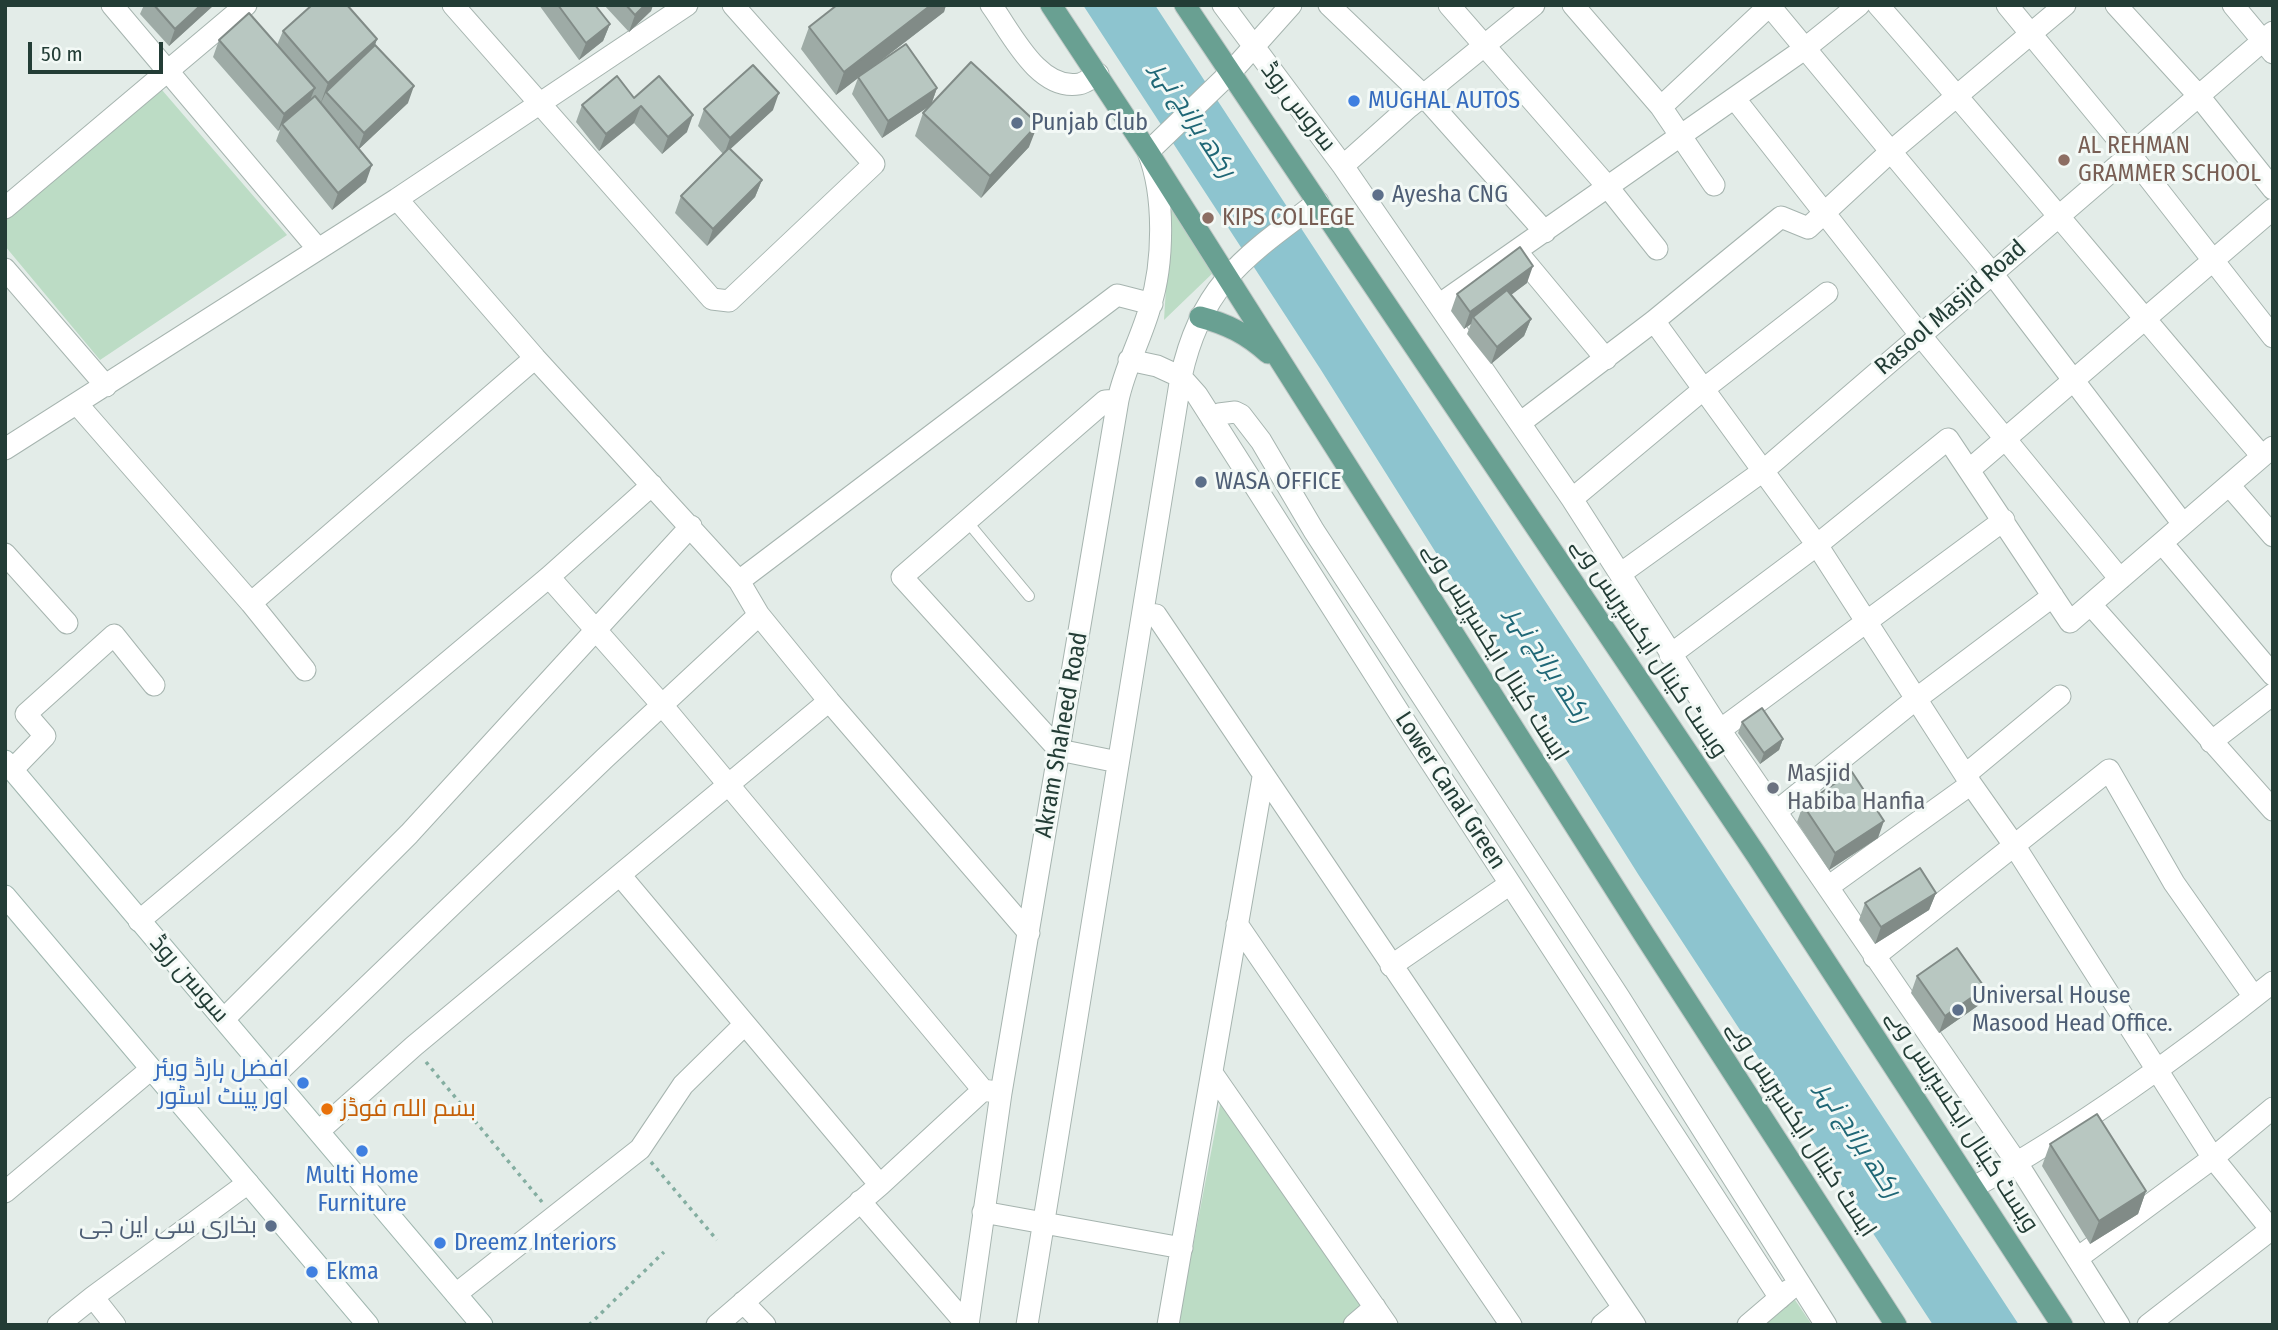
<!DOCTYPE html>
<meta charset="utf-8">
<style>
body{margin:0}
#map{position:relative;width:2278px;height:1330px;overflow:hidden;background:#e3ece8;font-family:"Fira Sans Condensed",sans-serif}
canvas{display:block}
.frame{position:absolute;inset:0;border:7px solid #233d36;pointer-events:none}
.scale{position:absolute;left:28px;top:42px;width:135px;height:32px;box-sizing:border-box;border:4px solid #233d36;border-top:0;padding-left:9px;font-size:21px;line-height:24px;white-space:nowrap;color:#233d36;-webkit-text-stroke:5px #f3f9f6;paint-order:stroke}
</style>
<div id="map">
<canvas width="2278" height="1330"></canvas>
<div class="frame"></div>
<div class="scale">50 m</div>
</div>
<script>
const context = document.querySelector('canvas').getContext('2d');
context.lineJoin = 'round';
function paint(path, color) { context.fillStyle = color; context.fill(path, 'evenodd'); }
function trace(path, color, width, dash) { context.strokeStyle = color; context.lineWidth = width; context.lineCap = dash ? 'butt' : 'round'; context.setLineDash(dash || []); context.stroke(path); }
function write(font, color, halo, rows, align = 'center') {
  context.font = font + ' "Fira Sans Condensed",Cairo,sans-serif'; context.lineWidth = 6; context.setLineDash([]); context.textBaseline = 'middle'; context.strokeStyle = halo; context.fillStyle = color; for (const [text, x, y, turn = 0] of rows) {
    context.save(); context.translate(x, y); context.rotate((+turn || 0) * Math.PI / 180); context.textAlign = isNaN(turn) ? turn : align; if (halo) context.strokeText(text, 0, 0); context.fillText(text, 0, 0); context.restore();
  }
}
const green = new Path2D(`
 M162 90 287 235 100 360 5 246V221Z
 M1171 206 1217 269 1164 320Z
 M1222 1095 1366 1306 1344 1325H1178Z
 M1793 1297 1812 1325H1761Z`);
const water = new Path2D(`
 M1083 5H1155L2019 1325H1933L1638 874 1321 370Z`);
const path = new Path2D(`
 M426 1062 542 1202
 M651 1162 717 1240
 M589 1325 664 1252`);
const lane = new Path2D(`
 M966 520 1029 596`);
const street = new Path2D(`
 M112 5 318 249
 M453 5 712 299 729 301 874 164 733 5
 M991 5C1011 32 1038 91 1079 84 1085 83 1093 77 1098 74
 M1223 5 1343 166 1572 499 1720 730 2017 1163 2119 1325
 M1329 5 1423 95 1545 232
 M1449 5 1607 186 1657 249
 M1573 5 1661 107 1714 185
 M1769 5 1991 272 2183 524
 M1878 5C2009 154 2133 307 2262 456
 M2007 5 2130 154 2273 337
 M2116 5 2198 95 2273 189
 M2233 5 2273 53
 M1735 99 1921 336 2120 579
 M1661 107 1770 5
 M1343 166 1409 107 1534 5
 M397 199 687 5
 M1318 202C1246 256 1201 284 1181 377L1197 395 1414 736 1780 1298
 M5 208 246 5
 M1517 252 1606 359
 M5 269 106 386
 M1440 304 1803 50 1859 5
 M1654 321 1817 545 1971 784 2014 845 2213 1158 2273 1232
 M1118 400 1105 401 902 577 1059 750 1118 762
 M78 405 251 603 535 358
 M1212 419 1219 414 1235 412 1241 415 1261 441 1314 531 1619 997 1826 1325
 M1520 423 1654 321 1781 217 1808 228 1889 153 2065 5
 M5 449 397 199 535 358 739 581 759 615 829 701 1029 933
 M1969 470 2273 209
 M2229 485 2273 536
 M1572 499 1705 388 1827 293
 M2162 543 2273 675
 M5 554 67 623
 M1620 574 1763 471 2273 32
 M549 577 662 705 983 1090
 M739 581 1117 295 1152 304
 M251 603 305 670
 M2092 606 2273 810
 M1143 613 1156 615 1635 1325
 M1670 655 1817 545 1948 439 2070 622 2273 447
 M1720 730 2004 520
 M2211 742 2273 694
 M13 769 45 736 26 714 114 635 154 685
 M1965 775 2060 696
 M1777 811 1916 699 2053 596
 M620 875 880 1185
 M1828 887 1971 784
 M139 921 549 577 652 485
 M1237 924 1511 1325
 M1874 957 2109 770 2174 883 2254 997
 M1391 966 1510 884
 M224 1019 409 834 691 526
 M1212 1073 1387 1325
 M273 1077 605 758 759 615
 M319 1131 414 1046 829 701
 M1974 1187C2074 1132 2183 1054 2273 982
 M5 1192 151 1069
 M860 1201 967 1325
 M983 1212 1182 1248
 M2079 1257 2213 1158 2273 1108
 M456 1294 640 1149 683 1085 745 1024
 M93 1297 248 1183
 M743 1302 765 1325
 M58 1325 93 1297 115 1325
 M717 1325 880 1185 983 1090 996 1092
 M968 1325 1001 1093 1118 400C1125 367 1141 339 1150 307 1164 263 1165 194 1148 152L1232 71 1291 5
 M1027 1325 1181 377 1157 366 1129 360
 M1168 1325 1263 777
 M1354 1325 1375 1307
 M1602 1325 1623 1308
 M1748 1325 1789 1290
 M2148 1325 2273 1228`);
const secondary = new Path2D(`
 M5 761 482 1325
 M5 896 368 1325`);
const primary = new Path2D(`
 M1051 5 1148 152 1645 936 1896 1325
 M1185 5 1757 856 2062 1325
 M1200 317C1227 324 1247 334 1268 353`);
const wall = new Path2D(`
 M144 5H214L169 46 140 14Z
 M539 5H595L610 24 603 41 579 60Z
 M604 5H653L651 11 629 32Z
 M832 5H946L944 12 865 73 937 88 931 105 882 138 852 94 858 78 836 95 801 49 809 27 834 8Z
 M283 31 377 39 375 45 408 103 359 149 366 182 332 210 276 141 280 130 278 131 213 57 219 40 277 45Z
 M634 98 687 132 662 154 634 123 599 151 576 122 582 105Z
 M704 109 773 110 730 149 762 180 755 197 707 246 675 213 681 196 723 154 698 126Z
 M923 113 1029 147 981 198 915 136Z
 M1527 283 1511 295 1531 319 1524 336 1491 364 1467 334 1471 324 1464 329 1451 311 1457 294Z
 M1742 722 1783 739 1779 750 1760 764 1738 733Z
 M1803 805 1878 838 1829 870 1797 822Z
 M1936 893 1929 910 1875 944 1859 920 1865 903Z
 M1917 976 1979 1005 1939 1033 1911 993Z
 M2050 1144 2146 1191 2138 1214 2090 1244 2042 1166Z`);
const shadedWall = new Path2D(`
 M201 5H214L169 46 175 29Z
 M645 5H653L651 11 629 32 635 15Z
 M931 5H946L944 12 836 95 844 72Z
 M610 24 603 41 579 60 586 43Z
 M377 39 369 62 326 92 320 105 328 83Z
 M414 86 408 103 358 150 364 133Z
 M315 88 308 105 282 124 278 131 284 114Z
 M937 88 931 105 882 138 888 121Z
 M779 93 773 110 724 155 730 138Z
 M641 106 634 123 599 151 606 134Z
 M693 115 687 132 662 154 668 137Z
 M1038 124 1029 147 981 198 990 176Z
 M372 165 366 182 332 210 338 193Z
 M762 180 755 197 707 246 713 229Z
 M1533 266 1527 283 1476 321 1473 317 1471 324 1464 329 1470 312Z
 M1531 319 1524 336 1491 364 1497 347Z
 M1783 739 1779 750 1760 764 1764 753Z
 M1884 821 1878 838 1829 870 1835 853Z
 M1936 893 1929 910 1875 944 1881 927Z
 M1985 988 1979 1005 1939 1033 1945 1016Z
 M2146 1191 2138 1214 2090 1244 2099 1221Z`);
const building = new Path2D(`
 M154 5H201L175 29Z
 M312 5H347L377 39 328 83 283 31Z
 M558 5H595L610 24 586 43Z
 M626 5H645L635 15Z
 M837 5H931L844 72 809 27Z
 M249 13 315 88 284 114 219 40Z
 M906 44 937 88 888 121 858 77Z
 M375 45 414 86 364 133 326 92Z
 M971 62 1038 124 990 176 923 113Z
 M753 65 779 93 730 138 704 109Z
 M617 76 634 98 659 76 693 115 668 137 641 106 606 134 582 105Z
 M315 96 372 165 338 193 282 124Z
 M729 148 762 180 713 229 681 196Z
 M1520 247 1533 266 1470 312 1457 294Z
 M1507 290 1531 319 1497 347 1473 317Z
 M1762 708 1783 739 1764 753 1742 722Z
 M1852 772 1884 821 1835 853 1803 805Z
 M1920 868 1936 893 1881 927 1865 903Z
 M1957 948 1985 988 1945 1016 1917 976Z
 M2097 1114 2146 1191 2099 1221 2050 1144Z`);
const markers = [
 [1354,101,7,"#3f7fe0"],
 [1017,123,7,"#5c6f8a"],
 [2064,160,7,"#8d6e63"],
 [1378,195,7,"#5c6f8a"],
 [1208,218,7,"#8d6e63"],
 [1201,482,7,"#5c6f8a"],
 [1773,788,7,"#6b7280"],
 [1958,1010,7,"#5c6f8a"],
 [303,1083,7,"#3f7fe0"],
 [327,1109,7,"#e8710a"],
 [362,1151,7,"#3f7fe0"],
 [271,1226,7,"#5c6f8a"],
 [440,1243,7,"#3f7fe0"],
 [312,1272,7,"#3f7fe0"]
];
const shopNames = [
 ["MUGHAL AUTOS",1368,101],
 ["افضل ہارڈ ویئر",289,1069,"right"],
 ["اور پینٹ اسٹور",289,1097,"right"],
 ["Multi Home",362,1176,"center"],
 ["Furniture",362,1204,"center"],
 ["Dreemz Interiors",454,1243],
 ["Ekma",326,1272]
];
const streetNames = [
 ["سروس روڈ",1298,107,52],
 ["Rasool Masjid Road",1951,308,-41],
 ["ویسٹ کینال ایکسپریس وے",1649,648,56],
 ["ایسٹ کینال ایکسپریس وے",1495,652,58],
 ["Akram Shaheed Road",1062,735,-80],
 ["Lower Canal Green",1450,791,57],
 ["سوسن روڈ",189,979,49],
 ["ویسٹ کینال ایکسپریس وے",1962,1121,57],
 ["ایسٹ کینال ایکسپریس وے",1801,1129,57]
];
const serviceNames = [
 ["Punjab Club",1031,123],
 ["Ayesha CNG",1392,195],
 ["WASA OFFICE",1215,482],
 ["Universal House",1972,996],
 ["Masood Head Office.",1972,1024],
 ["بخاری سی این جی",257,1226,"right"]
];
const educationNames = [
 ["AL REHMAN",2078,146],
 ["GRAMMER SCHOOL",2078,174],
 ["KIPS COLLEGE",1222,218]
];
const worshipNames = [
 ["Masjid",1787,774],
 ["Habiba Hanfia",1787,802]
];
const foodNames = [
 ["بسم اللہ فوڈز",341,1109]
];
const waterNames = [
 ["رکھ برانچ نہر",1193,120,57],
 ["رکھ برانچ نہر",1548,665,57],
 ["رکھ برانچ نہر",1858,1140,57]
];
paint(green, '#bcdcc5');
paint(water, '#8dc4cf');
trace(lane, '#a6b4af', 12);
trace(street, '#a6b4af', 23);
trace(secondary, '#a1b7b0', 23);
trace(primary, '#c1c9c7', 23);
trace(path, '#84aea1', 3.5, [3.5, 5]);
trace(lane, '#fff', 10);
trace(street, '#fff', 21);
trace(secondary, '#fff', 21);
trace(primary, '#69a092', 21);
paint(wall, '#9eaba6');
paint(shadedWall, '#818b87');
paint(building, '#b8c7c1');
trace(building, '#818b87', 2);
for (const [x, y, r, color] of markers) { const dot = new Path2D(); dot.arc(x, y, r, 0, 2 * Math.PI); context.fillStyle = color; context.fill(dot); trace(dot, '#f3f9f6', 2.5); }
write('24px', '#366cbe', '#f3f9f6', shopNames, 'left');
write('24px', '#233d36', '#f3f9f6', streetNames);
write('24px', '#4e5e75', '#f3f9f6', serviceNames, 'left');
write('24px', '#785e54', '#f3f9f6', educationNames, 'left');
write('24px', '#5b616d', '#f3f9f6', worshipNames, 'left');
write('24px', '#c56008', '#f3f9f6', foodNames, 'left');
write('italic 26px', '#1f6776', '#f3f9f6', waterNames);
</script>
